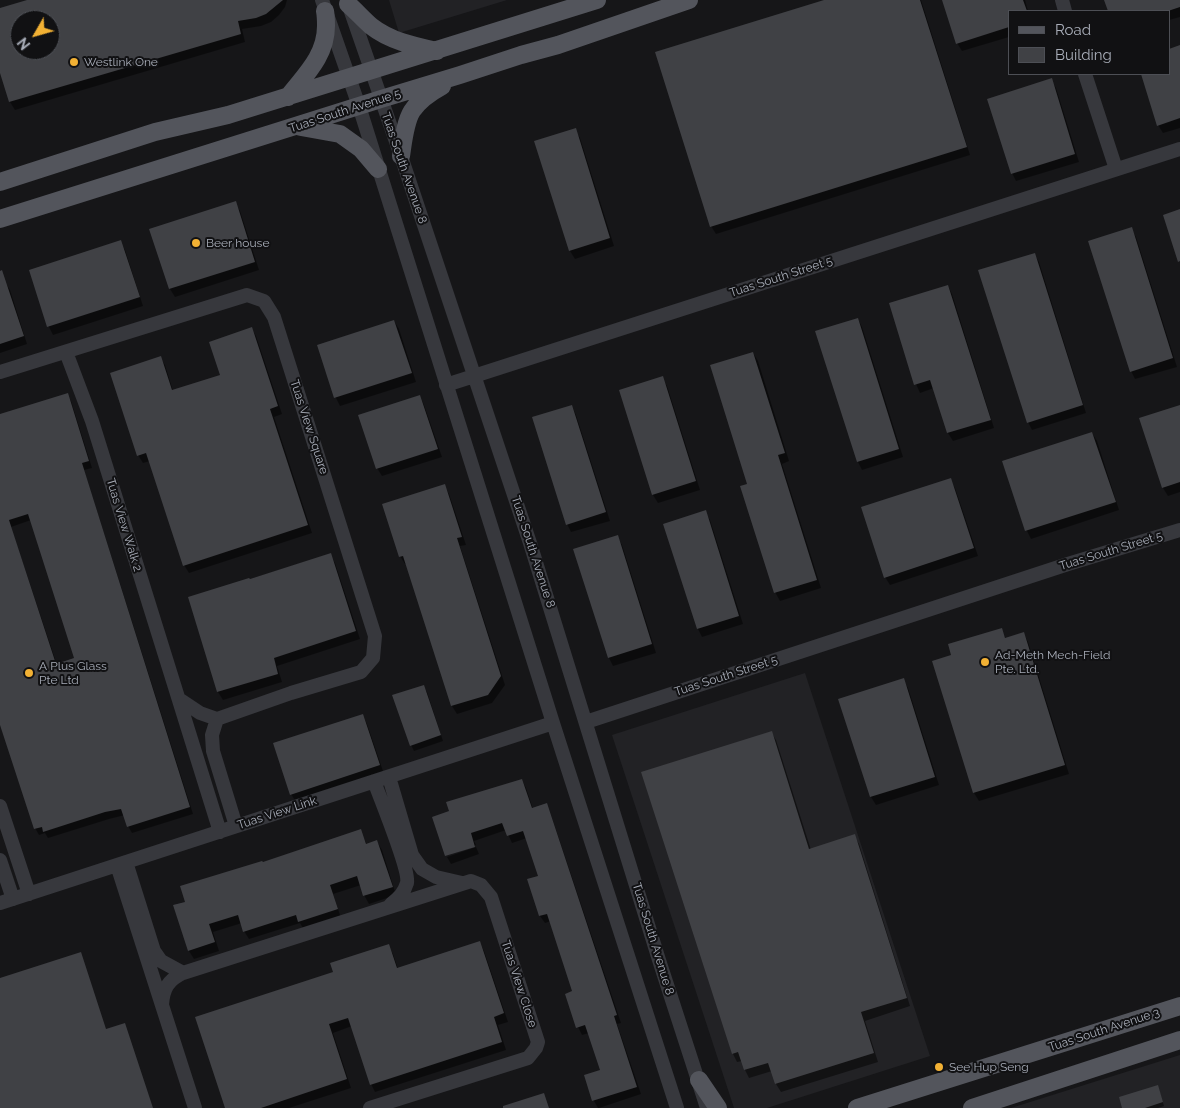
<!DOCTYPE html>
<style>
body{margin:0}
#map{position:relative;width:1180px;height:1108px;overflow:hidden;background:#161618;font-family:Raleway,sans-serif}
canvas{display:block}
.legend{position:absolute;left:1008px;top:10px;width:162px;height:65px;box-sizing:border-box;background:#111113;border:1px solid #4d4f55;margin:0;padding:6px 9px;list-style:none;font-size:15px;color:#a8adb8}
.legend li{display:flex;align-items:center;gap:10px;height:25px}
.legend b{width:25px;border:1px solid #4d4f55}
.north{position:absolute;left:10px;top:10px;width:50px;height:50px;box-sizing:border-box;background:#111113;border:1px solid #4d4f55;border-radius:50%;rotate:232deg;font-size:14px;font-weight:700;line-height:20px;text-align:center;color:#a8adb8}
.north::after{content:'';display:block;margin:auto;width:18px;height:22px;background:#f2b134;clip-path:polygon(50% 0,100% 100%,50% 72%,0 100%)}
</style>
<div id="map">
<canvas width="1180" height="1108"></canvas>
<ul class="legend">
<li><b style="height:6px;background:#53555c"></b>Road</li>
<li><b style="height:14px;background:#404145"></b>Building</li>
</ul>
<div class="north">N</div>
</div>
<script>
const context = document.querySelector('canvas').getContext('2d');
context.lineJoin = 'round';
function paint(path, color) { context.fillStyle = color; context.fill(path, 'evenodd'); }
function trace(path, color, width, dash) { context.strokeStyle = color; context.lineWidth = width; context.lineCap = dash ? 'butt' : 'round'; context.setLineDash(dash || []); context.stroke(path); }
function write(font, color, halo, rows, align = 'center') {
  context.font = font + ' Raleway,sans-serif'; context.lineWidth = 4; context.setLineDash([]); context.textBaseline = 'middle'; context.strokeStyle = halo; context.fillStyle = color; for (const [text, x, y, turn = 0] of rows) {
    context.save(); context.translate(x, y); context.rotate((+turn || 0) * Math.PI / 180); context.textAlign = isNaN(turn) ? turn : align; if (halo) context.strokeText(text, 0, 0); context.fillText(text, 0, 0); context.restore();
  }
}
const built = new Path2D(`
 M389 0H507L399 33Z
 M805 673 930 1056 767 1108H734L612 735Z
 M1180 1055V1108H1011Z`);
const shadow = new Path2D(`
 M32 0H287L285 7 279 15 271 22 261 26 242 29 245 42 15 110 10 102 0 69V9ZM20 20H50V50H20Z
 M829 0H921L970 155 716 234 711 226Z
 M943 0H1025L1028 11H1009V37L962 51 957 43Z
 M1105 0H1180V17L1169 20V11H1109Z
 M1180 47V128L1163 133 1158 125 1142 74H1169V50Z
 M1051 80 1056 88 1079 162 1016 181 1012 173Z
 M575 130 580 138 614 246 575 259 570 251Z
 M235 203 240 211 259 270 175 297 170 289 151 230Z
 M1131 229 1136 237 1177 367 1135 379 1131 371Z
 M120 242 125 250 143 306 53 335 49 327 30 271Z
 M1034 254 1039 262 1086 413 1032 430 1028 422Z
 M5 282 10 290 27 344 0 353V284Z
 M948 286 952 294 994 428 953 441 948 433 934 388 920 393 916 384Z
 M858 319 862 327 903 457 862 470 858 462 817 332Z
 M394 321 399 329 416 382 340 406 336 398 318 346Z
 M252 329 256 336 282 414 274 417 312 533 189 573 184 565 150 461 143 463 138 455 160 358 165 365 173 391 221 376Z
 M753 353 758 361 789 461 782 464 821 588 780 601 775 592Z
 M662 378 667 386 700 490 658 503 653 495Z
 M67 395 71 401 92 468 84 470 193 814 132 833 128 826 125 815 109 819 48 838 45 833 39 835 35 828 0 720V415ZM31 520 75 659 57 665 11 527Z
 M420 396 424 405 442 457 382 476 377 468Z
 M572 406 576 415 610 521 571 532 567 524Z
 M1180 406V492L1168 496 1163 488 1141 419Z
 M1092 433 1097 441 1119 510 1031 539 1027 531 1004 462Z
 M950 480 955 488 978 556 890 585 885 577Z
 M444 485 449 494 466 545 460 546 505 685 492 703 457 714 452 706 407 564H405L400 556Z
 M705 512 710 520 743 624 702 637 698 629Z
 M617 536 622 545 656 653 613 666 609 658 575 550Z
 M330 554 335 563 360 639 277 666 282 682 223 700 218 692 189 598Z
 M1001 629 1006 639 1024 634 1028 642 1069 774 979 801 974 793 934 662 953 656Z
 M903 680 908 688 939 785 876 805 871 797Z
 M423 686 427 692 443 741 414 751 411 745Z
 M363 716 367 724 384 774 296 802 291 794Z
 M771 732 776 740 811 850 854 836 859 844 910 1006 865 1021 878 1062 781 1092 776 1084 772 1071 749 1078 745 1070 742 1061 737 1062 733 1054 643 773Z
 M522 780 526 788 533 809 546 804 550 812 621 1023 617 1024 641 1094 599 1108H598L594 1101 586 1076 601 1071 589 1033 582 1035 578 1027 574 992 551 921 545 923 540 916 539 877 527 838 512 843 506 830 474 841 476 845 446 855 451 812Z
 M360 830 367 845 377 842 382 850 396 895 369 904 364 895 361 885 333 894 341 918 304 930 300 923 249 939 244 931 242 923 213 932 219 951 194 959 189 951 175 906 187 902 263 863Z
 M476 847 479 854 451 864 447 857Z
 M480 943 484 951 508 1022 498 1025 506 1050 375 1092 371 1084 352 1026 333 1033 351 1088 289 1108H226L334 973 388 946 393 954 398 969Z
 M1159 1090 1164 1106 1158 1108H1123Z`);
const building = new Path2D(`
 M27 0H283L266 14 256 18 238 21 241 34 9 102 0 73V8ZM20 20H50V50H20Z
 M824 0H920L967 147 710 227 655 52Z
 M942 0H1023L1027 11H1009V27L956 44Z
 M1104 0H1180V7L1168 11H1108Z
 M1180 45V118L1157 126 1141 74H1169V49Z
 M1052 78 1075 154 1011 174 987 99Z
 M576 128 610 238 569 251 534 141Z
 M236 201 255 262 169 289 149 229Z
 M1180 209V261L1178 262 1163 215Z
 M1132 227 1173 358 1130 372 1088 241Z
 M121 240 140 297 47 327 29 270Z
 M1035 253 1083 405 1027 423 978 270Z
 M2 270 24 336 0 344V271Z
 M948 285 991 420 947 433 930 380 914 385 889 303Z
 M858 318 899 449 857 462 815 331Z
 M394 320 412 373 334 398 317 345Z
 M252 327 278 406 270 409 308 525 183 566 146 453 137 456 110 373 161 356 172 390 220 375 209 342Z
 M753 352 785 453 778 455 817 580 774 593 740 486 747 484 710 365Z
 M663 376 696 481 652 495 619 390Z
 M68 393 89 461 82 463 190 807 127 827 121 809 105 812 43 832 42 827 34 829 0 725V414ZM28 514 74 658 56 664 9 520Z
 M420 395 438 449 376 469 358 415Z
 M572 405 606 512 566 525 532 417Z
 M1180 405V482L1162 488 1139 418Z
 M1092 432 1116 502 1025 531 1002 461Z
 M951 478 974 548 884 578 861 507Z
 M445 484 462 537 457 538 501 676 488 695 451 706 403 556 399 557 382 504Z
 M706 510 739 616 697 629 663 524Z
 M618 535 652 644 608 658 573 549Z
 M331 553 356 631 274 658 278 674 217 692 188 597 249 578 250 579Z
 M1002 628 1005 638 1024 632 1065 765 973 793 932 661 951 655 948 644Z
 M904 678 935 777 870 797 838 699Z
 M424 685 441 735 410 746 392 695Z
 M363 714 380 765 290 795 273 743Z
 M772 731 809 849 855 834 907 998 861 1012 874 1053 775 1084 768 1063 744 1070 738 1052 732 1054 641 772Z
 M522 779 532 808 547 803 617 1015 614 1016 637 1087 592 1101 584 1075 600 1070 585 1025 576 1028 565 994 572 991 547 914 539 916 527 879 538 876 523 831 507 836 502 823 471 833 475 847 445 856 432 817 449 811 446 802Z
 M361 829 366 844 377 840 393 887 363 896 357 876 330 885 338 909 298 922 296 915 243 932 238 915 209 924 215 942 188 951 173 905 185 902 180 886 262 861 263 862Z
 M480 941 504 1013 494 1017 502 1042 370 1085 348 1018 329 1024 347 1079 261 1108H225L195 1017 333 972 330 963 389 944 397 968Z
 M81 952 106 1029 125 1023 153 1108H0V978Z
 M1158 1085 1163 1102 1145 1108H1122L1119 1097Z
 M544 1093 549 1108H503V1106Z`);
const minor = new Path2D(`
 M322 0 359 106 553 723 677 1108
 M1062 0 1065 11
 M349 6 401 156 530 543 659 960 707 1108
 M1085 74 1116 169
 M66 352 92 421 220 832
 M0 372 247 295 264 301 274 317 375 636 373 658 361 672 291 693 217 719
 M446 385 1180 149
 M179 699 200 713 217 719
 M217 719 212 735 213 751 236 826
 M586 722 1068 564 1180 530
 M389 777 412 855 422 869 436 877 462 883
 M374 781C380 798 410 870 407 883 404 893 399 898 391 904
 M0 806 29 894
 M0 860 13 899
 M126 862 154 951 161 961 183 973 471 881 481 885 491 897 538 1042 536 1048 528 1058 370 1108
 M117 865 195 1108
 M0 903 553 723
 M162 1005C163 989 168 980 183 973`);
const major = new Path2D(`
 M348 4C356 11 363 19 371 26 390 41 414 46 437 51
 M288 97C305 75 326 56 326 26 326 21 326 16 325 11
 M301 127 340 134 361 149 378 169
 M401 156C403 143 405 122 412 111 419 100 431 92 442 86
 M0 182 155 132 228 115 597 0
 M0 219 381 99 460 75 521 55 558 45 689 0
 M699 1080 718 1108
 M857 1108 1180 1006
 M972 1108 1180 1040`);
const markers = [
 [74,62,5,"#f2b134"],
 [196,243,5,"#f2b134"],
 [985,662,5,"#f2b134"],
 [29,673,5,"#f2b134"],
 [939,1067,5,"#f2b134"]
];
const poiNames = [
 ["Westlink One",84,62],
 ["Beer house",206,243],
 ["Ad-Meth Mech-Field",995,655],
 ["Pte. Ltd.",995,669],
 ["A Plus Glass",39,666],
 ["Pte Ltd",39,680],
 ["See Hup Seng",949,1067]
];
const streetNames = [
 ["Tuas South Avenue 5",345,111,-18],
 ["Tuas South Avenue 8",404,168,71],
 ["Tuas South Street 5",781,277,-18],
 ["Tuas View Square",309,427,72],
 ["Tuas View Walk 2",124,525,73],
 ["Tuas South Street 5",1111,551,-17],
 ["Tuas South Avenue 8",533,552,72],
 ["Tuas South Street 5",726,676,-18],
 ["Tuas View Link",277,813,-18],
 ["Tuas South Avenue 8",653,939,73],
 ["Tuas View Close",519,984,72],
 ["Tuas South Avenue 3",1104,1030,-18]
];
paint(built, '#222225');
paint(shadow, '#0007');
paint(building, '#404145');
trace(minor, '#37383d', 14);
trace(major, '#53555c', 18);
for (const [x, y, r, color] of markers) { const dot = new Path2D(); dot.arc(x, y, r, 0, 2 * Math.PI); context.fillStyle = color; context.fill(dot); trace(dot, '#111113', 2); }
write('12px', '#a8adb8', '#111113', poiNames, 'left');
write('12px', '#a8adb8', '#111113', streetNames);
</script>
